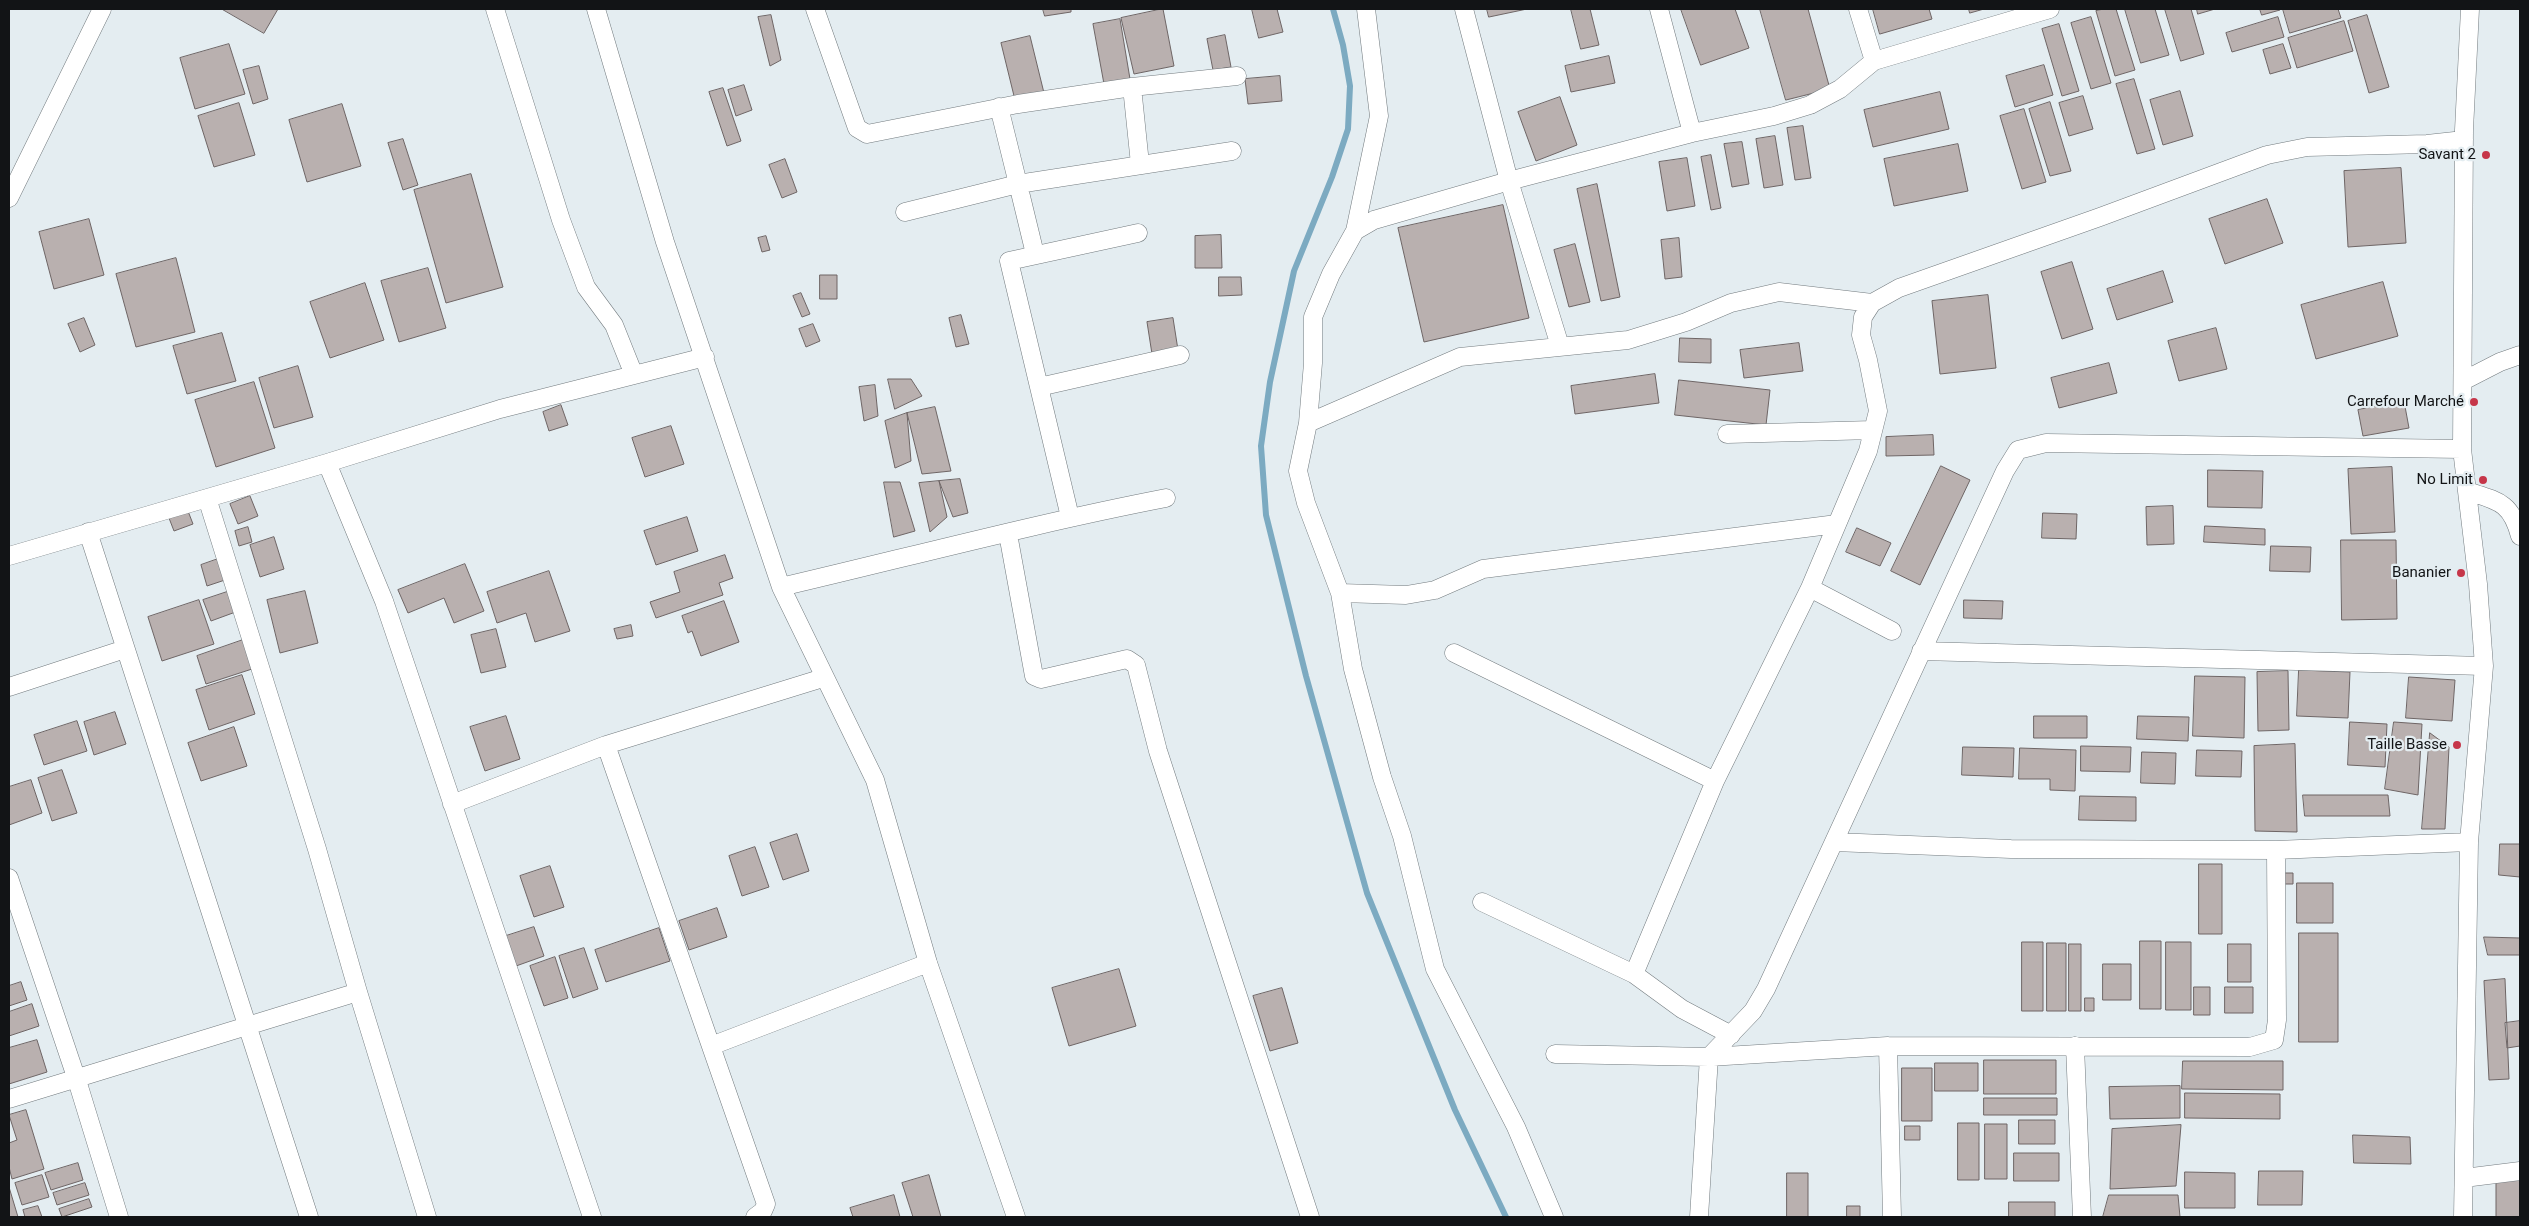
<!DOCTYPE html>
<meta charset="utf-8">
<style>
body{margin:0}
#map{position:relative;width:2529px;height:1226px;overflow:hidden;background:#e4edf1;font-family:Roboto,sans-serif}
canvas{display:block}
.frame{position:absolute;inset:0;border:10px solid #121416;pointer-events:none}
</style>
<div id="map">
<canvas width="2529" height="1226"></canvas>
<div class="frame"></div>
</div>
<script>
const context = document.querySelector('canvas').getContext('2d');
context.lineJoin = 'round';
function trace(path, color, width, dash) { context.strokeStyle = color; context.lineWidth = width; context.lineCap = dash ? 'butt' : 'round'; context.setLineDash(dash || []); context.stroke(path); }
function paint(path, color) { context.fillStyle = color; context.fill(path, 'evenodd'); }
function write(font, color, halo, rows, align = 'center') {
  context.font = font + ' Roboto,sans-serif'; context.lineWidth = 4.5; context.setLineDash([]); context.textBaseline = 'middle'; context.strokeStyle = halo; context.fillStyle = color; for (const [text, x, y, turn = 0] of rows) {
    context.save(); context.translate(x, y); context.rotate((+turn || 0) * Math.PI / 180); context.textAlign = isNaN(turn) ? turn : align; if (halo) context.strokeText(text, 0, 0); context.fillText(text, 0, 0); context.restore();
  }
}
const stream = new Path2D(`
 M1333 9 1343 45 1350 86 1348 129 1332 177 1294 271 1270 382 1261 446 1266 515 1306 676 1367 893 1455 1110 1506 1217`);
const building = new Path2D(`
 M222 9H278L264 33Z
 M1043 9H1071V12L1045 16Z
 M1163 9 1174 66 1134 74 1121 18Z
 M1252 9H1277L1283 32 1259 38Z
 M1487 9H1527L1489 17Z
 M1571 9H1590L1599 45 1581 49Z
 M1681 9H1735L1749 48 1701 65Z
 M1760 9H1808L1830 89 1786 100Z
 M1873 9H1929L1932 19 1880 34Z
 M1969 9H1984L1970 13Z
 M2104 9H2116L2135 70 2115 76 2096 11Z
 M2125 9H2155L2169 55 2141 63Z
 M2165 9H2191L2204 54 2181 61Z
 M2197 9H2215L2198 14Z
 M2260 9H2279L2280 10 2262 15Z
 M2283 9H2338L2341 18 2290 33Z
 M771 15 781 60 770 66 758 17Z
 M2367 15 2389 87 2369 93 2348 21Z
 M2091 17 2111 83 2091 89 2071 23Z
 M2278 17 2284 37 2232 52 2226 33Z
 M1120 19 1130 79 1104 84 1093 24Z
 M2344 21 2353 51 2297 68 2288 38Z
 M2059 24 2079 91 2062 96 2042 29Z
 M1225 35 1231 67 1213 70 1207 39Z
 M1030 36 1044 93 1015 100 1001 43Z
 M229 44 245 94 195 109 180 58Z
 M2283 44 2291 68 2270 74 2263 50Z
 M1609 56 1615 83 1571 92 1565 66Z
 M2044 65 2053 95 2015 107 2006 76Z
 M259 66 268 99 253 104 243 70Z
 M1280 76 1282 101 1248 104 1245 79Z
 M2134 79 2155 149 2137 154 2116 84Z
 M744 85 752 110 736 116 728 90Z
 M723 88 741 141 727 146 709 92Z
 M2180 91 2193 136 2163 145 2150 100Z
 M1940 92 1949 129 1873 147 1864 110Z
 M2083 96 2093 129 2069 136 2059 103Z
 M1560 97 1577 145 1536 161 1518 112Z
 M2050 102 2071 171 2050 176 2029 109Z
 M239 103 255 155 214 167 198 116Z
 M342 104 361 166 307 182 289 120Z
 M2024 109 2046 182 2022 189 2000 116Z
 M1803 126 1811 178 1795 180 1787 128Z
 M1775 136 1783 185 1764 188 1756 139Z
 M403 139 418 185 403 190 388 143Z
 M1742 142 1749 184 1732 187 1724 144Z
 M1958 144 1968 191 1894 206 1884 159Z
 M1711 155 1721 208 1711 210 1701 157Z
 M1687 158 1695 206 1667 211 1659 162Z
 M785 159 797 192 782 198 769 165Z
 M2401 168 2406 243 2348 247 2344 171Z
 M471 174 503 287 446 303 414 190Z
 M1597 184 1620 297 1601 301 1577 189Z
 M2267 199 2283 243 2225 264 2209 219Z
 M1503 205 1529 318 1424 342 1398 228Z
 M89 219 104 275 54 289 39 232Z
 M1221 235 1222 268H1195V236Z
 M766 236 770 250 762 252 758 238Z
 M1679 238 1682 277 1665 279 1661 240Z
 M1575 244 1590 302 1569 307 1554 250Z
 M176 258 195 332 136 347 116 274Z
 M2072 262 2093 329 2062 339 2041 272Z
 M428 268 446 328 399 342 381 281Z
 M2163 271 2173 302 2117 320 2107 289Z
 M820 275H837V299H820Z
 M1219 277H1241L1242 295 1219 296Z
 M2383 282 2398 336 2316 359 2301 305Z
 M365 283 384 340 330 358 310 302Z
 M801 293 810 314 802 317 793 296Z
 M1988 295 1996 368 1940 374 1932 301Z
 M961 315 969 344 956 347 949 318Z
 M84 318 95 345 80 352 68 324Z
 M1173 318 1178 350 1152 354 1147 322Z
 M813 324 820 341 806 347 799 329Z
 M2216 328 2227 369 2179 381 2168 341Z
 M222 333 236 381 187 394 173 346Z
 M1680 338 1711 339V363L1679 362Z
 M1799 343 1803 371 1744 378 1740 350Z
 M2109 363 2117 393 2059 408 2051 378Z
 M298 366 313 417 274 428 259 378Z
 M1655 374 1659 403 1575 414 1571 386Z
 M888 379H911L922 396 895 409Z
 M1679 380 1770 390 1766 425 1675 415Z
 M254 382 275 448 216 467 195 400Z
 M875 385 878 416 864 421 859 387Z
 M2404 401 2409 428 2363 436 2358 410Z
 M561 405 568 425 549 431 543 412Z
 M935 407 951 471 922 474 907 413Z
 M907 413 911 461 895 468 885 421Z
 M671 426 684 464 645 477 632 438Z
 M1933 435 1934 455 1886 456V437Z
 M1941 466 1970 480 1920 585 1891 571Z
 M2392 467 2395 532 2351 534 2348 469Z
 M2208 470 2263 471 2262 508 2208 507Z
 M960 479 968 513 953 517 939 481Z
 M939 481 947 517 930 532 919 483Z
 M884 482H900L915 531 894 537Z
 M250 496 258 516 238 524 230 504Z
 M2173 506 2174 544 2147 545 2146 507Z
 M188 511 193 524 174 531 169 518Z
 M2043 513 2077 514 2076 539 2042 538Z
 M687 517 698 551 656 565 644 531Z
 M2205 526 2265 529V545L2204 542Z
 M248 527 252 542 239 546 235 531Z
 M1857 528 1891 543 1880 566 1846 552Z
 M274 537 284 569 260 577 250 545Z
 M2341 540H2396L2397 619 2342 620Z
 M2271 546 2311 547 2310 572 2270 571Z
 M725 555 733 578 719 583 723 595 656 618 650 602 680 592 674 572Z
 M218 559 225 580 207 586 201 565Z
 M465 564 484 611 454 623 444 598 408 613 398 590Z
 M549 571 570 631 535 642 526 613 497 623 487 592Z
 M233 590 241 610 211 621 203 600Z
 M305 591 318 643 280 653 267 600Z
 M199 600 214 644 162 661 148 617Z
 M1964 600 2003 601 2002 619 1964 618Z
 M724 601 739 642 701 656 692 631 688 633 682 616Z
 M631 625 633 636 617 639 614 629Z
 M496 629 506 667 481 673 471 635Z
 M243 640 252 669 206 684 197 656Z
 M2299 670 2350 672 2348 718 2297 716Z
 M2288 671 2289 730 2258 731 2257 672Z
 M242 675 255 714 209 730 196 690Z
 M2195 676 2245 677 2244 738 2193 736Z
 M2409 677 2455 680 2452 721 2406 718Z
 M115 712 126 744 94 755 84 722Z
 M506 716 520 759 485 771 470 727Z
 M2034 716H2087V738H2034Z
 M2138 716 2189 717 2188 741 2137 739Z
 M77 721 87 751 44 765 34 735Z
 M2350 722 2387 724 2385 767 2348 765Z
 M2394 722 2422 724 2418 795 2385 789Z
 M234 727 247 766 201 781 188 743Z
 M2430 733 2449 747 2445 829H2422Z
 M2295 744 2297 832 2255 831 2254 746Z
 M2081 746 2131 747 2130 772 2081 771Z
 M1963 747 2014 748 2013 777 1962 775Z
 M2020 748 2076 750 2075 791 2050 790V779H2019Z
 M2197 750 2242 751 2241 777 2196 776Z
 M2142 752 2176 753 2175 784 2141 783Z
 M62 770 77 813 52 821 38 778Z
 M31 780 42 813 9 825V787Z
 M2303 795H2388L2390 816H2305Z
 M2080 796 2136 797V821L2079 820Z
 M797 834 809 871 783 880 770 843Z
 M2500 844H2520V877L2499 875Z
 M755 847 769 887 742 896 729 856Z
 M2199 864H2222V934H2199Z
 M550 866 564 907 534 917 520 876Z
 M2280 873H2293V884H2280Z
 M2297 883H2333V923H2297Z
 M717 908 727 937 689 950 679 921Z
 M534 927 544 956 516 966 506 936Z
 M659 928 670 961 606 982 595 950Z
 M2299 933H2338V1042H2299Z
 M2484 937 2520 938V955H2488Z
 M2140 941H2161V1009H2140Z
 M2022 942H2043V1011H2022Z
 M2166 942H2191V1010H2166Z
 M2047 943H2066V1011H2047Z
 M2069 944H2081V1011H2069Z
 M2228 944H2251V982H2228Z
 M584 948 598 989 573 998 559 956Z
 M555 957 568 998 544 1006 530 966Z
 M2103 964H2131V1000H2103Z
 M1119 969 1136 1026 1069 1046 1052 988Z
 M2505 979 2509 1079 2489 1080 2484 981Z
 M21 982 27 1000 9 1006V986Z
 M2194 987H2210V1015H2194Z
 M2225 987H2253V1013H2225Z
 M1282 988 1298 1043 1270 1051 1253 996Z
 M2085 998H2094V1011H2085Z
 M32 1004 39 1026 9 1036V1012Z
 M2520 1021V1046L2507 1048 2505 1023Z
 M37 1040 47 1072 9 1084V1048Z
 M1984 1060H2056V1094H1984Z
 M2183 1061H2283V1090L2182 1089Z
 M1935 1063H1978V1091H1935Z
 M1902 1068H1932V1121H1902Z
 M2180 1086V1118L2110 1119 2109 1087Z
 M2185 1093 2280 1094V1119L2185 1118Z
 M1984 1098H2057V1115H1984Z
 M26 1110 44 1169 12 1179 9 1167V1143L17 1140 9 1115Z
 M2019 1120H2055V1144H2019Z
 M1958 1123H1979V1180H1958Z
 M1985 1124H2007V1179H1985Z
 M2181 1125 2176 1186 2110 1189 2112 1129Z
 M1905 1126H1920V1140H1905Z
 M2353 1135 2410 1137 2411 1164 2354 1163Z
 M2014 1153H2059V1181H2014Z
 M78 1163 83 1180 51 1190 45 1173Z
 M2259 1171H2303L2302 1205H2258Z
 M2185 1172 2235 1173V1208H2185Z
 M1787 1173H1808V1217H1787Z
 M42 1175 49 1197 22 1205 15 1183Z
 M929 1175 941 1217H913L902 1183Z
 M2520 1177V1217H2496V1179Z
 M85 1183 89 1195 57 1205 53 1193Z
 M9 1187 18 1217H9Z
 M894 1195 900 1217H853L850 1208Z
 M2109 1195H2178L2180 1217H2103Z
 M89 1199 92 1207 62 1217 59 1209Z
 M2009 1202H2055V1217H2009Z
 M38 1206 42 1217H25L23 1210Z
 M1847 1206H1860V1217H1847Z`);
const street = new Path2D(`
 M495 9 561 220 586 287 614 325 634 375
 M596 9 665 242 781 587 875 780 928 963 1016 1217
 M815 9 857 128 867 134 1018 104 1132 87
 M1464 9 1509 181 1560 346
 M1858 9 1874 61
 M999 107 1018 184 1232 151
 M1692 133 1774 116 1810 105 1840 89 1874 61 2050 9
 M1140 164 1132 87 1237 76
 M9 198 102 9
 M905 212 1018 184 1035 254
 M1355 231 1379 116 1366 9
 M2463 381 2500 362 2520 355
 M1039 387 1180 355
 M1308 423 1460 357 1628 340 1686 322 1731 303 1779 292 1872 303
 M1727 434 1873 430
 M327 463 384 601 592 1217
 M2467 491C2498 501 2511 502 2520 536
 M1070 517 1009 261 1138 233
 M88 532 309 1217
 M1008 534 1034 676 1041 679 1127 659 1136 665 1158 751 1310 1217
 M9 556 327 463 500 409 705 357
 M781 587C909 557 1037 523 1166 498
 M1810 588 1892 631
 M1340 593 1406 595 1435 590 1483 569 1837 524
 M1921 651 2484 666
 M1454 653 1715 781
 M9 687 125 649
 M606 745 766 1204 763 1211 755 1217
 M452 804 606 745 823 678
 M1834 842 2011 849 2276 850 2469 842
 M9 878 76 1077 119 1217
 M1482 902 1634 974 1682 1009 1731 1035
 M1634 974 1715 781 1810 588 1868 451 1878 411 1868 360 1861 335 1863 317 1872 303 1899 288 2100 217 2267 155 2307 147 2427 144 2464 140
 M358 992 427 1217
 M711 1046 928 963
 M1888 1046 1892 1217
 M2075 1046 2082 1217
 M1555 1054 1709 1057 1888 1046 2250 1047 2274 1040 2277 1020 2276 850
 M9 1099 358 992 317 849 207 498
 M2464 1178 2520 1171
 M1554 1217 1516 1127 1435 969 1402 836 1382 777 1353 669 1340 593 1306 503 1298 471 1308 423 1313 363V317L1331 274 1355 231 1374 220 1509 181 1692 133 1659 9
 M1699 1217 1709 1057 1753 1011 1766 989 2005 471 2018 450 2046 443 2462 449
 M2463 1217 2469 842 2484 666 2478 584 2462 449 2464 130 2470 9`);
const markers = [
 [2486,155,5,"#c63649"],
 [2474,402,5,"#c63649"],
 [2483,480,5,"#c63649"],
 [2461,573,5,"#c63649"],
 [2457,745,5,"#c63649"]
];
const poiNames = [
 ["Savant 2",2476,155],
 ["Carrefour Marché",2464,402],
 ["No Limit",2473,480],
 ["Bananier",2451,573],
 ["Taille Basse",2447,745]
];
trace(stream, '#7caac1', 6);
paint(building, '#b9b0af');
trace(building, '#6e6565', 1);
trace(street, '#737b7f', 19);
trace(street, '#fff', 18);
for (const [x, y, r, color] of markers) { const dot = new Path2D(); dot.arc(x, y, r, 0, 2 * Math.PI); context.fillStyle = color; context.fill(dot); trace(dot, '#e4edf1', 2); }
write('15px', '#121416', '#e4edf1', poiNames, 'right');
</script>
